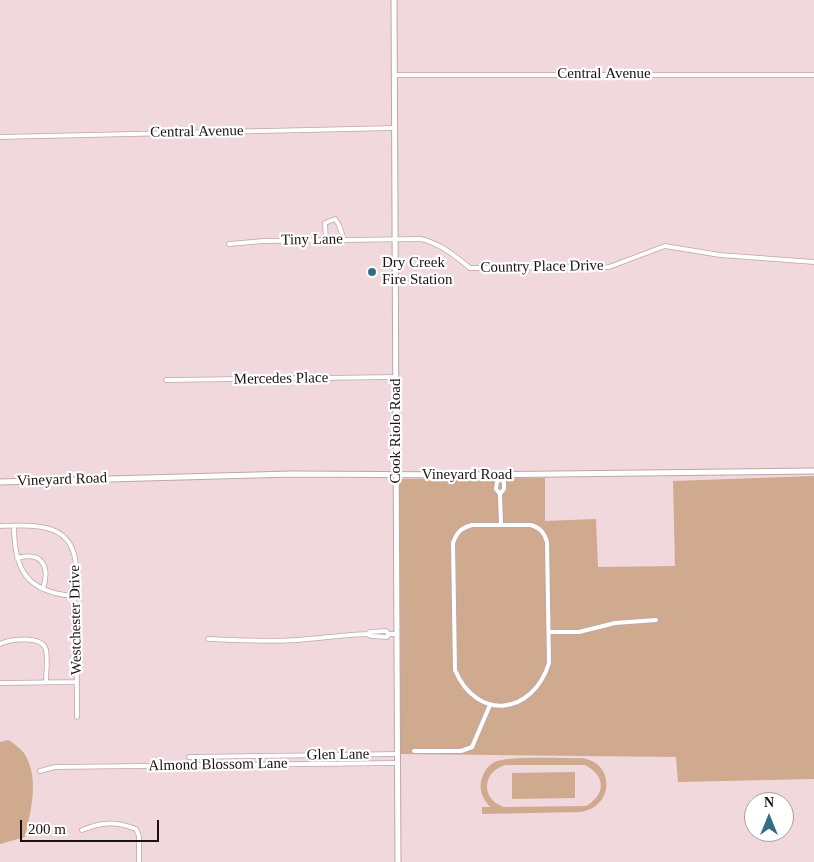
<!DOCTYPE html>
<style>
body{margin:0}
#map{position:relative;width:814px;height:862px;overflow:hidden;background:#f1d8dd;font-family:"Times New Roman",serif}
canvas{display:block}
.north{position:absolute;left:744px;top:792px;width:50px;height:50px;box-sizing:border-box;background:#fff;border:1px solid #a3a0a1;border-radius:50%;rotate:0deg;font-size:14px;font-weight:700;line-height:20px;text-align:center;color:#1a1214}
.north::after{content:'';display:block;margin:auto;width:18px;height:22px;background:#326e85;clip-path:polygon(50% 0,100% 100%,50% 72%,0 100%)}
.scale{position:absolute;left:20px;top:820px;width:139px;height:22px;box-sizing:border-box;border:2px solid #1a1214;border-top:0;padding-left:6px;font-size:15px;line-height:18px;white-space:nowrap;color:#1a1214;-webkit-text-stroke:4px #fff;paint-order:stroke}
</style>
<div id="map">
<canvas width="814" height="862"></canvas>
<div class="north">N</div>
<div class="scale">200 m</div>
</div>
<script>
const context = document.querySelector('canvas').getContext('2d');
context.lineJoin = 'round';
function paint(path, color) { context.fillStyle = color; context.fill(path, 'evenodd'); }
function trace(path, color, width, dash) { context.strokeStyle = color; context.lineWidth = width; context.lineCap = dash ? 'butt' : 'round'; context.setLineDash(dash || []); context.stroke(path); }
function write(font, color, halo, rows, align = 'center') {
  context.font = font + ' "Times New Roman",serif'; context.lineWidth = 4.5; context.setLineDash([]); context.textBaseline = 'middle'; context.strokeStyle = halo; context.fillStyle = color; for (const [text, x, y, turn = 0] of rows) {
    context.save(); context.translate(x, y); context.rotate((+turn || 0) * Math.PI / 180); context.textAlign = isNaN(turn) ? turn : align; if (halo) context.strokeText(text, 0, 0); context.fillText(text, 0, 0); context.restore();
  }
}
const green = new Path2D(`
 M814 476V779L678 782 676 757 398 754 396 479 545 478V521L596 519 598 567 675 566 673 481Z
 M9 740C14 744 20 748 24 753 40 778 31 810 25 837L0 844V742Z
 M582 758C616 763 614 808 580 812L482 814V807H490C484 800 479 792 481 782 482 775 486 767 493 763 506 755 564 759 582 758ZM506 765H585C605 775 607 794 586 806L504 807C480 799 482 771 506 765Z
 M575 772V798L512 799V773Z`);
const minor = new Path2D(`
 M394 75H814
 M0 137 394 128
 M326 240 325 223 335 219 339 225 344 240
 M229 244 264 241 421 239C441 244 454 255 470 268L609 267 665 246 720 255 814 262
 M166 380 396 377
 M500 475V479L497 482 496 489 500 494 501 525
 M500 479 504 482V489L500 494
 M472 525H531C540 528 544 532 547 542L549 663C533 715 477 722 455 670L453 543C457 532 461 528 472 525Z
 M0 526C33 525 74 521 76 567 77 583 73 598 73 613 73 624 75 636 76 647 77 670 77 693 77 717
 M14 526C14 570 27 592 73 596
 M17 558C43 551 50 567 43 589
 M549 632H579L615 623 656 620
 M389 634 387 637 371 636 367 634 370 632 386 631 389 634H396
 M208 639C238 640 268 642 298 640 321 638 344 635 367 634
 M0 644C10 639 43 635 46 650 48 660 46 672 46 682
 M0 683 77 682
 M414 751H461L472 747 490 705
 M189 757 398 754
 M40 771 55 767 398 763
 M82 830C102 822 116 821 136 829L139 836V862`);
const tertiary = new Path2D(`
 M394 0 398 862
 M0 482 291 474 471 475 814 471`);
const markers = [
 [372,272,5,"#326e85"]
];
const streetNames = [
 ["Central Avenue",604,74],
 ["Central Avenue",197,132,-1],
 ["Tiny Lane",312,240,-1],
 ["Country Place Drive",542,267,-1],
 ["Mercedes Place",281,379,-1],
 ["Cook Riolo Road",396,431,-90],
 ["Vineyard Road",467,475],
 ["Vineyard Road",62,480,-2],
 ["Westchester Drive",76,620,-91],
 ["Glen Lane",338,755,-1],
 ["Almond Blossom Lane",218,765,-1]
];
const poiNames = [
 ["Dry Creek",382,263],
 ["Fire Station",382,280]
];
paint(green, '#cfaa8f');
trace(minor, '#bea6ab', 5.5);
trace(tertiary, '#bea6ab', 7);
trace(minor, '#fff', 4);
trace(tertiary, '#fff', 5);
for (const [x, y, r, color] of markers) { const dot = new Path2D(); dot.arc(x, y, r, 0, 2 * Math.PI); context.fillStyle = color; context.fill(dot); trace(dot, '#fff', 2); }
write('15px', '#1a1214', '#fff', streetNames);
write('15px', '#1a1214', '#fff', poiNames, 'left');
</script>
